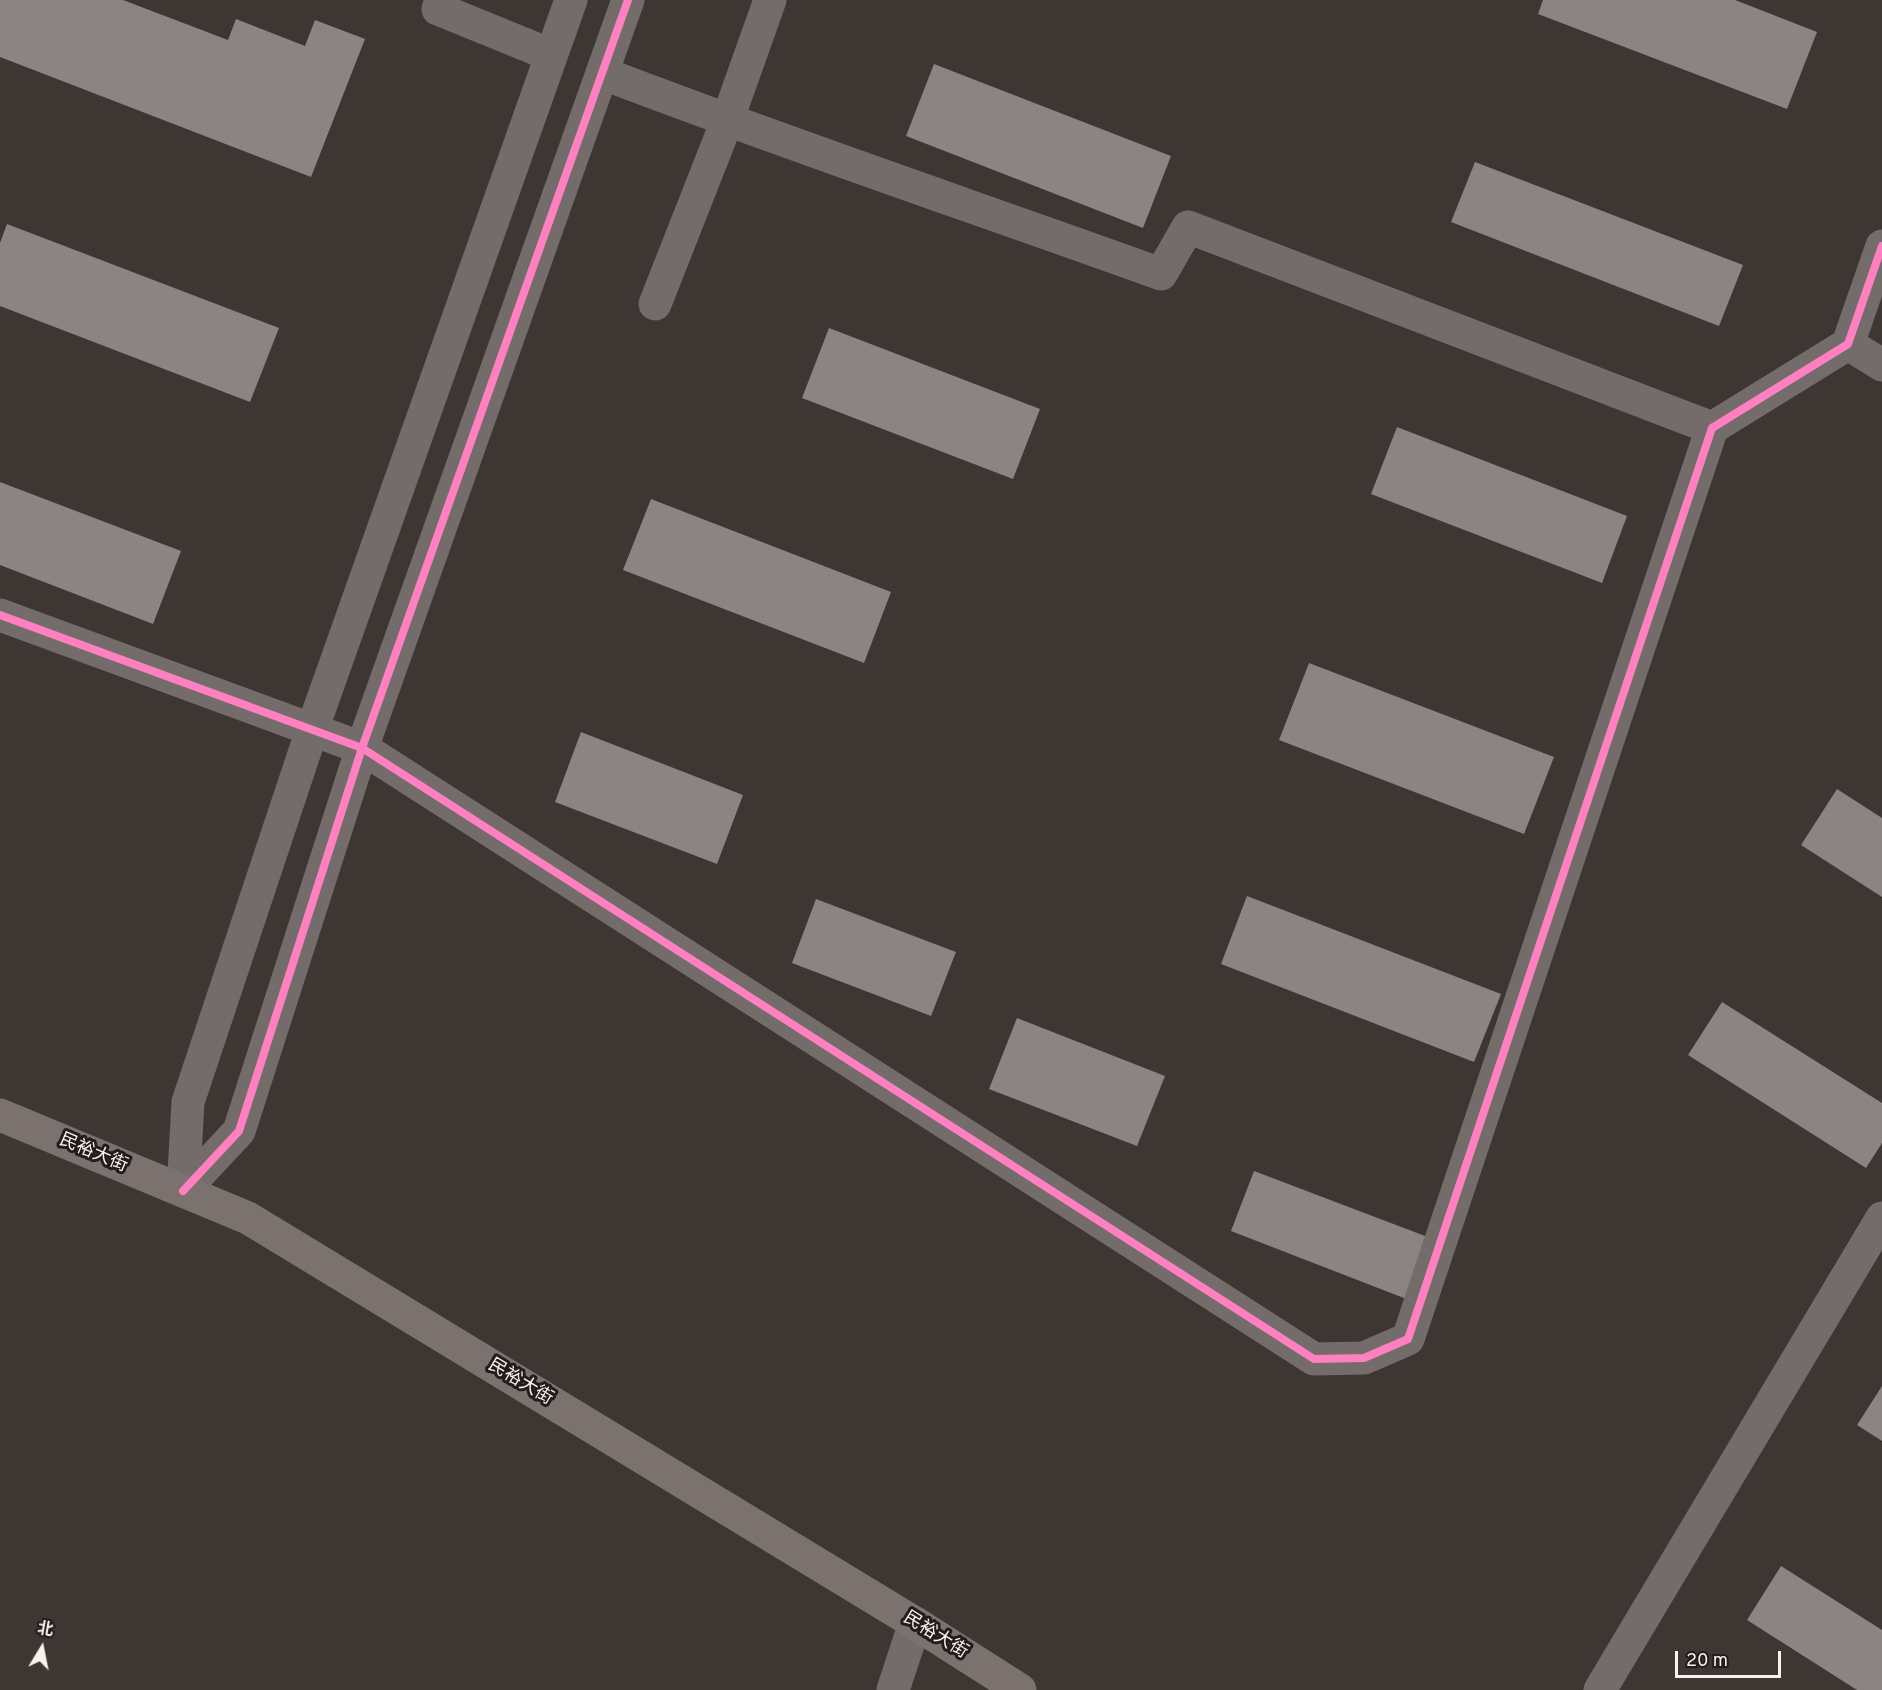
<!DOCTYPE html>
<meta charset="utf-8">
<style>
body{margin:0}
#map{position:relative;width:1882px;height:1690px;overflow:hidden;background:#3e3633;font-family:Overpass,"Noto Sans SC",sans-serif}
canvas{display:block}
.north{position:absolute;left:12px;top:1618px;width:60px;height:60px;-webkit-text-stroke:4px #231c1b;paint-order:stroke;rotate:10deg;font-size:16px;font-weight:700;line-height:24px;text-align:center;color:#faf0ed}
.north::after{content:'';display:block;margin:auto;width:21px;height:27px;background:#faf0ed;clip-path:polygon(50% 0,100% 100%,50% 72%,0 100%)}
.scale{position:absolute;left:1675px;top:1651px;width:106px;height:27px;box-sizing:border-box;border:3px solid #faf0ed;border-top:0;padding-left:8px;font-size:18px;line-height:21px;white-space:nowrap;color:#faf0ed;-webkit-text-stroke:4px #231c1b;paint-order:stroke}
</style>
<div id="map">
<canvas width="1882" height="1690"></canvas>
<div class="north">北</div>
<div class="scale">20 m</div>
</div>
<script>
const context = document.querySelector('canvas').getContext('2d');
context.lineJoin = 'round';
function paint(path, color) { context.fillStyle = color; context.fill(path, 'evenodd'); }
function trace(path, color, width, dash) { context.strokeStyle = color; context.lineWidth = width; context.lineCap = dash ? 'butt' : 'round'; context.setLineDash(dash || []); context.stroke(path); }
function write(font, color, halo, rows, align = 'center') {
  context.font = font + ' Overpass,"Noto Sans SC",sans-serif'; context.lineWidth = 6; context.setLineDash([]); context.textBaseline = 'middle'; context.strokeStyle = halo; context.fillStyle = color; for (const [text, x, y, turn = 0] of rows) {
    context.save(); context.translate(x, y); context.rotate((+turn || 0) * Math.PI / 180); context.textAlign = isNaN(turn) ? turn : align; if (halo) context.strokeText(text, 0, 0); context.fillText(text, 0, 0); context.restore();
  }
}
const building = new Path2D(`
 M0 0H123L228 40 236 19 305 46 315 20 365 39 311 177 0 57Z
 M1543 0H1735L1817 32 1787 109 1538 14Z
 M934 64 1171 156 1143 228 906 136Z
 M1475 162 1743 265 1719 326 1451 222Z
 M7 224 279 328 250 402 0 306V243Z
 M829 328 1040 409 1013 479 802 398Z
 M1397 427 1627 516 1602 583 1371 494Z
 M0 482 181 551 153 624 0 565Z
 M651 499 891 592 864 663 623 570Z
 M1309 663 1554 757 1524 834 1279 740Z
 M581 732 743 795 717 864 555 802Z
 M1837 789 1882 818V897L1801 845Z
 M1247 896 1501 994 1474 1062 1221 964Z
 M816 899 956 952 931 1016 792 963Z
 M1722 1002 1882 1103V1143L1866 1168 1688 1055Z
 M1017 1018 1165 1076 1137 1146 989 1089Z
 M1254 1171 1433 1239 1409 1300 1231 1231Z
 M1882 1386V1441L1857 1425Z
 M1781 1566 1882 1630V1690H1857L1747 1620Z`);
const minor = new Path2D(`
 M441 0 438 9 551 55
 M602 73C787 144 975 207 1161 274L1188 227 1712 428
 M655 304 727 121 770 0
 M1848 344 1882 365
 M0 615 362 748 1314 1359 1364 1358 1408 1339 1712 428 1848 344 1882 246
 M893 1690 915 1623
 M1600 1690 1882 1218`);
const tertiary = new Path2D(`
 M183 1191 239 1131 362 748 628 0
 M183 1191 188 1102 312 730 571 0`);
const secondary = new Path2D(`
 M0 1115 248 1218 915 1623 1020 1690`);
const cycleway = new Path2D(`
 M0 615 362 748 1314 1359 1364 1358 1408 1339 1712 428 1848 344 1882 246
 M183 1191 239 1131 362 748 628 0`);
const streetNames = [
 ["民裕大街",93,1154,23],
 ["民裕大街",520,1383,31],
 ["民裕大街",935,1636,32]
];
paint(building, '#8c8482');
trace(minor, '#736c6a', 33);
trace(tertiary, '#736c6a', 33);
trace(secondary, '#7b726f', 33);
trace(cycleway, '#ff80c0', 8);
write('18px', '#faf0ed', '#231c1b', streetNames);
</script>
